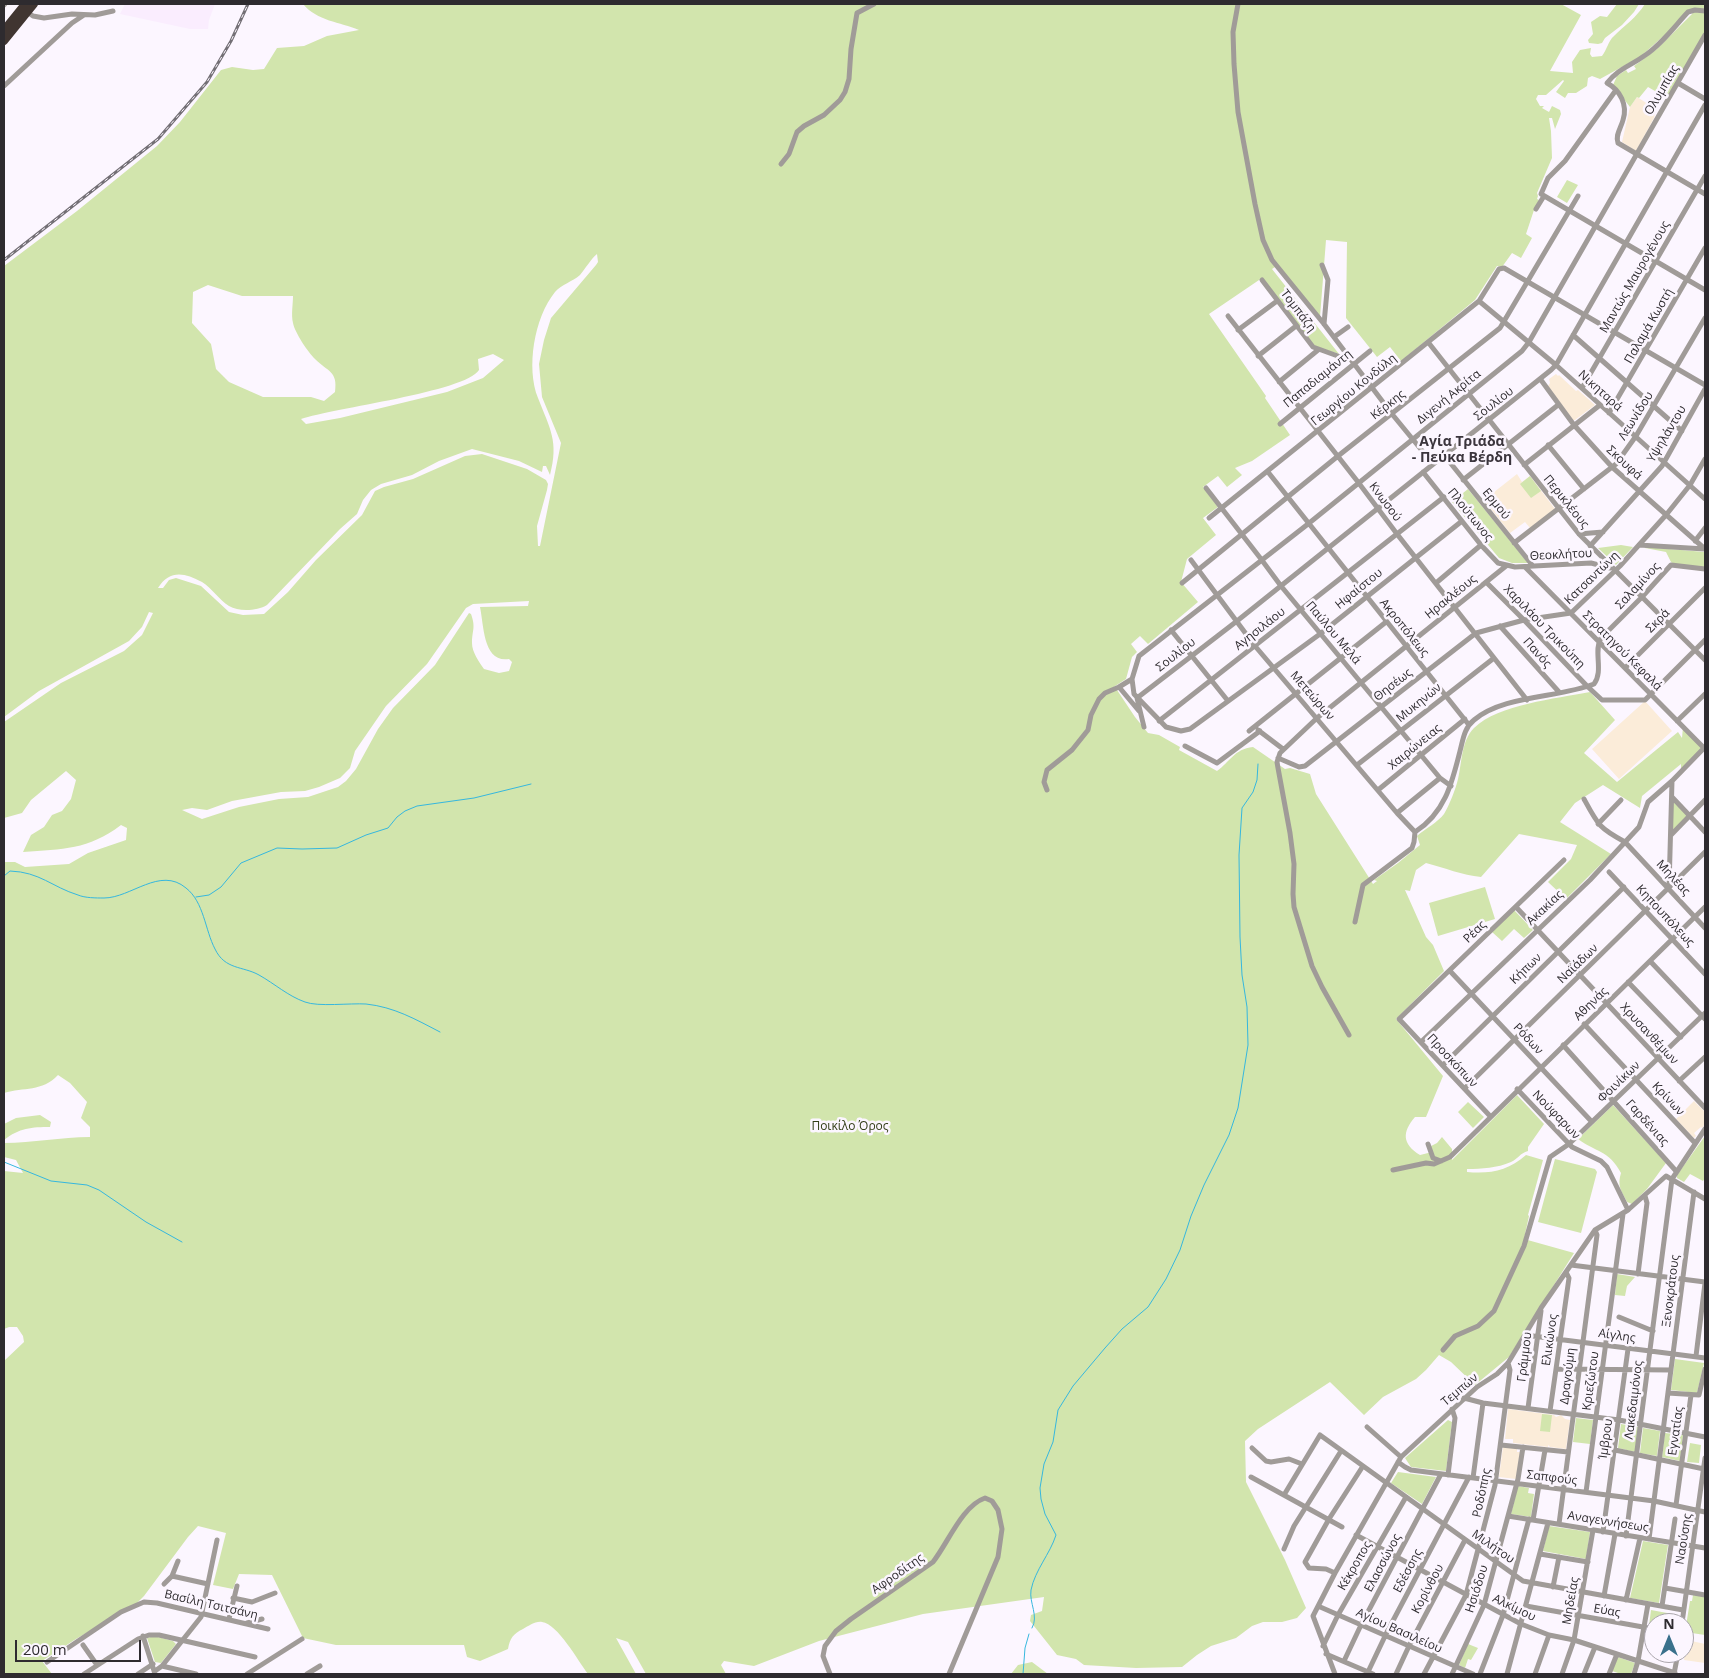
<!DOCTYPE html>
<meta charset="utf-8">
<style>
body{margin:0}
#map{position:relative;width:1709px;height:1678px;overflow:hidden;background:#fcf6ff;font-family:"Open Sans",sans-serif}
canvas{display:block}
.frame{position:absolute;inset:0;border:5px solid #2e2b2f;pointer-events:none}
.north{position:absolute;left:1644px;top:1613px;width:50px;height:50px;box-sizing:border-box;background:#fcf6ff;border:1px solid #aaa5ac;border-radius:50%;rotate:0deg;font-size:14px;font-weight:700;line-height:20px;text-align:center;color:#2e2b2f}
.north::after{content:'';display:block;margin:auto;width:18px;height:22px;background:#3a718c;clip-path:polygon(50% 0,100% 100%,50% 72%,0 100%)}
.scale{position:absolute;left:15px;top:1640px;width:126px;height:22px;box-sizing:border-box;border:2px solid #2e2b2f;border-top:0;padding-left:6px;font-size:15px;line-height:18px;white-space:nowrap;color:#2e2b2f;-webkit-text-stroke:4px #fcf6ff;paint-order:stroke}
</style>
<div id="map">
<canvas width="1709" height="1678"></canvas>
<div class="frame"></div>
<div class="north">N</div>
<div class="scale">200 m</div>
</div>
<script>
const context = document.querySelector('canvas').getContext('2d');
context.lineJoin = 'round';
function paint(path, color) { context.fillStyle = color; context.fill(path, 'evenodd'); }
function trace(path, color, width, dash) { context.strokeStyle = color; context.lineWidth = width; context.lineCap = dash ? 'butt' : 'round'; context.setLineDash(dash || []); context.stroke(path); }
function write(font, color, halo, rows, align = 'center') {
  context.font = font + ' "Open Sans",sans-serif'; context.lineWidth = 5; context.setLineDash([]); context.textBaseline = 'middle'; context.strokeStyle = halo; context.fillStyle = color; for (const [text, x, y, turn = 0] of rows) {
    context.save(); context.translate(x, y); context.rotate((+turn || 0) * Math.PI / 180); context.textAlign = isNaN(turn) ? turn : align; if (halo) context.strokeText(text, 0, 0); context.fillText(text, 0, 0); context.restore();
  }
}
const built = new Path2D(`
 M125 4H215L209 20 208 29H190L120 14Z`);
const education = new Path2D(`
 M1637 97 1656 109 1654 118 1636 151 1622 142 1630 107Z
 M1556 374 1558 376 1559 375 1576 391 1578 390 1595 405 1575 420H1573L1548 386 1550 383 1549 379Z
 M1517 474 1522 482 1530 476 1555 509 1530 528 1525 522 1510 533 1484 500Z
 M1645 701 1672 731 1619 779 1592 749Z
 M1694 1101 1705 1112V1124L1702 1128 1701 1127 1694 1133 1696 1136 1694 1138 1676 1119Z
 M1508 1409 1554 1415 1556 1417 1561 1415 1565 1419 1570 1420 1566 1449 1550 1447 1548 1445V1447L1513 1443V1439H1505Z
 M1503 1447 1517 1448V1452H1520L1516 1479 1499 1477Z
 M1687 1640 1705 1644V1663L1684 1660Z`);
const green = new Path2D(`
 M303 4H1561L1581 15 1550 71 1573 73 1572 62 1580 50 1591 48 1590 54 1592 57 1602 56C1607 50 1608 41 1614 36 1625 25 1636 18 1645 4H1705V32L1667 98 1648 87 1639 98 1637 97 1630 107 1613 85 1617 76 1626 70 1628 73 1636 69 1634 66 1657 49 1692 14 1694 9 1640 57 1600 79 1592 76 1588 78 1587 86 1576 93H1568L1565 98 1556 92 1564 81 1563 80 1546 95H1538L1536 99 1540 106H1544L1542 108 1549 112 1552 106 1560 110 1561 114 1555 129 1552 118H1549L1551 131 1552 158 1537 193 1538 196 1537 199 1539 200 1534 210 1526 234 1532 238 1521 258 1512 253 1502 267 1497 266 1475 300 1401 361 1390 347 1377 357 1346 318 1347 242 1326 240 1320 317 1278 265 1272 269 1339 354 1314 346 1262 278 1209 314 1266 396 1265 398 1290 435 1252 461 1235 468 1242 475 1227 487 1218 476 1203 487 1218 507 1203 518 1216 535 1187 559 1181 582 1198 602 1148 644 1140 636 1131 644 1137 652 1132 657 1126 679 1112 688 1117 690 1135 717 1148 733 1159 735 1180 747 1179 750 1217 771C1230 762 1234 749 1253 747L1285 769 1290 768 1310 774 1316 794 1373 884 1377 881 1374 880 1398 863 1420 845 1417 836C1425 829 1438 822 1444 814 1449 806 1456 788 1458 779 1462 763 1461 741 1474 728 1499 704 1555 699 1590 692L1615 720 1584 753 1617 782 1678 732 1682 738 1683 727 1704 748 1681 772V764L1642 796 1640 808 1603 785 1575 803 1560 822 1611 854 1566 899 1548 882 1571 859 1577 845 1519 834 1481 877C1462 875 1445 868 1426 863L1416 870 1410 891 1405 890 1426 937 1433 945 1444 971 1396 1019 1443 1076 1426 1117H1415C1402 1132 1402 1144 1420 1155L1432 1152 1431 1146 1437 1143 1442 1137 1452 1149V1160L1517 1095 1544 1124 1528 1147V1151C1520 1153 1518 1159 1511 1162 1497 1168 1482 1169 1467 1169V1172C1490 1174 1508 1171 1526 1155L1543 1160 1528 1215 1529 1216 1524 1239 1574 1253 1509 1357 1475 1385 1451 1362 1439 1355 1426 1370 1416 1379 1383 1397 1364 1415 1330 1382 1258 1429 1245 1441 1246 1482 1285 1560 1306 1608 1297 1618 1282 1622H1263L1252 1626 1236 1638 1211 1646 1197 1655 1182 1667 1136 1668 1084 1665 1076 1659 1057 1655 1030 1621 1031 1615 1042 1611 1044 1597 923 1614 819 1641 754 1666 724 1661 721 1665 726 1674H646L628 1642 616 1638 636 1674H588C578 1661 558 1624 542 1622 535 1621 529 1626 523 1629 513 1634 510 1638 508 1649L480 1661 467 1657 464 1645H336L303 1638 272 1575 239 1574 233 1589 213 1585 226 1533 198 1526 188 1537 144 1596 136 1604 76 1639 42 1661 52 1674H4V1361L24 1342 23 1336 17 1327H9L4 1329V1171L23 1173 16 1160 4 1157V1143C33 1143 61 1137 90 1137V1127L81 1118 87 1102 70 1083 58 1075C42 1092 24 1087 4 1093V862H15L25 867 69 864 88 853 126 840 127 828 121 825C88 850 63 849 23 852L31 835 44 827 52 815 62 811 71 799 76 780 66 771 31 800 22 813 4 818V722L61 683 124 651 142 635 153 613 149 612 142 627 129 641 39 691 4 717V266L77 211 157 146 180 122 221 70 232 67 253 70 264 69 277 48 304 46 327 36 359 30C340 22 317 21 303 4ZM597 254 598 262 596 265 551 318 544 340 539 364 542 397 561 443 540 546H538L537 526 547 490 548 484 546 480 527 469 482 454 465 456 413 479 384 487 375 491 362 515 316 560 288 592 264 614 243 615 229 612 201 586 176 578 169 580 163 588H158C169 570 184 572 202 582 212 588 219 600 229 606 239 612 257 611 267 605L340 529 357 514 363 500 371 490 381 484 412 475 439 461 472 449 519 461 542 472 543 466H546L550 475C559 441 550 429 538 398 526 368 534 318 555 292 562 284 572 282 580 275 586 268 590 260 597 254ZM208 285 242 296H293C293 304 291 315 293 323 295 333 308 352 315 359 328 372 338 371 335 392L324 401 311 397H263L229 382 216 369 211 344 192 323 193 292ZM493 354 504 360 483 378 447 392 340 418 306 424 301 419C333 408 465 392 479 370L478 359ZM529 601 528 606 480 607C484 626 483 663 509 659L512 662 509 671 499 673 484 669C479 662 472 652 472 643 472 630 476 628 471 614L469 613 435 665 393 708 378 729 356 769 346 781 338 787 308 797 279 799 239 807 202 819 182 810 192 808 207 810 232 801 281 792 305 791 319 787 340 778 350 768 355 751 386 706 427 664 466 608 473 604Z
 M1617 4H1639L1634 12 1622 25 1605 38 1602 43 1598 44 1589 43 1588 40 1593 34 1591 22 1600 16 1607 17Z
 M1567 180 1578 185 1567 203 1557 197Z
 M1530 476 1541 491 1531 498 1520 484Z
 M1468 489 1528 563H1512L1499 558 1452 502Z
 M1621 545 1633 547 1616 565 1598 548Z
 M1645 547 1705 552V568L1674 564 1671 562 1666 552 1645 548Z
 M1672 797 1689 815 1671 835Z
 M1485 887 1495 919 1438 936 1429 903Z
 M1514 910 1533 930 1524 938 1514 929 1502 941 1492 932Z
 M1468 1102 1484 1117 1473 1128 1458 1112Z
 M1613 1105 1666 1163 1647 1189 1632 1204 1627 1202C1621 1190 1617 1186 1621 1173 1609 1150 1595 1152 1578 1139Z
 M40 1115 51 1122 50 1127C32 1127 19 1128 4 1140V1124L16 1118Z
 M1705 1136V1178L1703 1181 1690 1174 1684 1182 1677 1178V1175Z
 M1555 1159 1595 1169 1597 1172 1581 1233 1538 1222Z
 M1617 1274 1635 1277 1627 1286 1625 1296 1615 1295Z
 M1675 1359 1704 1363 1697 1393 1671 1390Z
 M1542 1414 1552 1415 1550 1432 1540 1431Z
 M1576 1418 1593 1420 1590 1444 1573 1442Z
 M1448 1420 1452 1422 1446 1471 1411 1467 1405 1458Z
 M1621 1424 1638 1427 1635 1452 1618 1448Z
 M1643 1428 1660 1431 1657 1456 1640 1453Z
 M1665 1433 1683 1435 1680 1461 1662 1457Z
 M1690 1443 1701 1445 1699 1463 1687 1462Z
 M1398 1472 1436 1477 1422 1504 1391 1483Z
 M1518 1486 1529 1488 1528 1493 1534 1494 1531 1517 1511 1514Z
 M1549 1526 1590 1532 1586 1559 1543 1551Z
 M1643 1541 1668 1545 1659 1603 1630 1598Z
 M1693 1595 1705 1597V1635L1685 1632 1690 1601H1692Z
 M1651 1610 1678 1615 1677 1623H1654V1627L1649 1626Z
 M154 1636 173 1641 176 1644 161 1663 155 1662 147 1638Z
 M1468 1644 1478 1648 1471 1660 1468 1659 1465 1668 1459 1665Z
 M1618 1657 1635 1663 1631 1674H1621L1612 1671Z
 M1032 1662 1048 1674H1011L1018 1665Z`);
const stream = new Path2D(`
 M4 876 10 871C40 872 52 887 78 895 85 898 96 898 104 898 131 898 160 866 186 888 204 902 205 930 215 949 225 970 243 966 259 975 275 984 288 996 305 1002 318 1007 350 1003 366 1004 394 1007 415 1019 440 1032
 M196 897 209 895 221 887 241 863 277 848 302 849 337 848 366 835 388 828 397 817 405 811 417 806 474 798 531 784
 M4 1162 51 1181 87 1185 99 1190 146 1222 182 1242
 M1032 1628C1039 1616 1029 1603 1031 1590 1035 1570 1050 1554 1056 1535L1045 1514 1041 1499 1040 1488 1044 1464 1053 1442 1058 1410 1073 1386 1105 1348 1122 1329 1148 1307 1166 1279 1180 1250 1191 1216 1204 1185 1229 1135 1238 1108 1248 1045 1247 1007 1242 975 1240 937 1239 855 1242 808 1253 792 1257 780 1258 764
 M1023 1674 1025 1648 1029 1634`);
const minor = new Path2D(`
 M1238 4 1233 32 1234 64 1238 112 1255 204 1263 240 1272 260 1289 281 1324 324 1392 414 1433 464
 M4 5 5 4
 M1705 11 1695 10 1688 12C1674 27 1661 45 1644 56 1630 66 1618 69 1607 83 1620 90 1628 105 1623 120 1621 128 1615 135 1618 143L1705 194
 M27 12 33 16 44 18 72 14 95 15 113 11
 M1678 83 1705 99
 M4 86 72 23 84 15
 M1616 90 1565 161 1548 178 1541 194 1705 290
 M781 164 789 154 797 132 804 126 824 115 840 100 845 92 849 79 851 49 857 13 874 4
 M1536 209 1544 196
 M1322 265 1328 280 1324 324
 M1262 280 1313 347 1346 359 1351 357
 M1479 301 1556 365 1705 499
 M1228 316 1358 482 1397 534 1527 700
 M1238 330 1277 301
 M1573 335 1682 431
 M1334 337 1348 327
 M1428 342 1579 534 1705 660
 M1258 356 1296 326
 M1541 380 1574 425 1612 467 1705 549
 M1279 382 1318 350
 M1582 388 1705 176
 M1609 413 1705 248
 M1280 424 1370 351
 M1548 445 1584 489
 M1444 455 1533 566
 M1524 465 1600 405
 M1268 472 1469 725
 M1423 472 1481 545 1498 563 1515 567 1591 563 1610 568
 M1463 480 1558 405
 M1206 488 1261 559 1281 586 1440 778 1451 786
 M1209 518 1479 301 1499 269 1504 268 1705 385
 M1462 521 1320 634 1190 729 1181 731 1166 727 1134 694 1132 679 1139 656 1308 524 1522 351 1529 342 1705 35
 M1579 534 1603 532
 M1695 541 1705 528
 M1514 543 1616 464 1636 436 1705 318
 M1639 545 1705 549
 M1590 546 1662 466 1705 389
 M1191 560 1255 646 1397 813 1415 832
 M1525 567 1705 749
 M1486 582 1524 620 1587 686 1602 700H1645L1705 640
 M1182 583 1338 456 1500 328 1578 196
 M1436 583 1481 545
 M1500 626 1559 692
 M1171 630 1228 701
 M1625 668 1705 588
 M1132 679 1119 687 1139 711
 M1159 721 1444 497
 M1677 721 1705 694
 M1144 727 1137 698 1237 621 1551 370 1556 365 1705 105
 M1258 730 1283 749
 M1249 731 1386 622
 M1185 746 1217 763 1260 731
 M1278 758 1299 767 1305 766 1476 633 1524 620 1571 613 1620 566 1666 515 1690 485 1705 459
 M1357 765 1494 658
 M1047 790 1044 782 1047 770 1072 750 1088 730 1091 715 1099 699 1105 693 1119 687
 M1378 790 1465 719
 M1672 797 1705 832
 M1584 799C1598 825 1599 828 1625 842L1705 928
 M1397 813 1440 778
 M1598 824 1621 800
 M1415 832C1445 813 1452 783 1460 751 1463 740 1464 728 1474 720 1503 695 1559 698 1594 684 1604 671 1593 651 1601 638L1642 597 1671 565 1705 569
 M1671 835 1705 800
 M1609 872 1705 974
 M1669 888 1672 781
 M1516 907 1705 1108
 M1355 922 1363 885 1412 848 1414 842 1415 832
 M1650 961 1705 1019
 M1450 971 1592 1122
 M1628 982 1681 1037
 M1584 1024 1695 1143
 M1349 1035 1322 987 1312 966 1294 907 1293 894 1294 864 1290 833 1278 768 1277 762 1280 753 1317 718 1506 566
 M1421 1042 1590 880 1639 827 1648 802 1672 781 1705 747
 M1563 1045 1676 1171
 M1443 1065 1624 887
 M1679 1081 1705 1057
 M1465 1088 1705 852
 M1517 1089 1572 1147 1601 1161 1607 1167 1628 1210
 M1490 1116 1399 1019 1564 860
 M1428 1144 1433 1158 1441 1161
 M1393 1170 1426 1163 1434 1164 1450 1157 1705 907
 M1571 1265 1705 1282
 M1638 1274 1647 1203 1645 1196
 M1619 1317 1653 1331
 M1525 1335 1705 1358
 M1443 1350 1455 1336 1478 1326 1494 1311 1524 1246 1550 1157 1569 1144 1705 1013
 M1696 1356 1705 1283
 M1556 1369 1671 1370
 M1668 1393 1699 1395 1705 1369
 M1464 1398 1483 1403 1619 1420 1705 1437
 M1528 1408 1541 1311
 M1550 1411 1569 1278 1566 1272
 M1367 1427 1401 1457
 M1501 1445 1568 1452
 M1252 1448 1266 1461 1271 1462 1289 1459 1302 1464
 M1615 1450 1704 1469
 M1398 1462 1405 1467 1411 1470 1654 1501 1705 1512
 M1448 1475 1455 1418 1452 1409
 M1251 1477 1342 1527
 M1473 1478 1483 1403
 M1586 1492 1623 1214
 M1284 1495 1320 1435 1523 1581 1683 1610
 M1676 1505 1691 1395
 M1508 1516 1705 1548
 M1533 1520 1545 1450
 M1559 1524 1597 1235 1595 1230
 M1603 1532 1628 1349
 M1356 1535 1521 1624 1549 1635 1574 1640 1675 1673
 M1626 1536 1672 1179 1705 1129
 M1649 1539 1694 1192
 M1284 1549 1294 1526 1341 1451
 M1540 1554 1588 1562
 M1335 1573 1326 1569 1309 1568 1305 1562 1329 1519 1363 1466
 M172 1576 208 1584
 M164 1584 172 1576 178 1561
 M1553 1587 1559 1557
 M1665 1588 1705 1595
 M1604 1596 1615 1534
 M233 1598 252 1602 275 1593
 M1626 1600 1640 1538
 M1318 1606 1473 1674
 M1526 1606 1654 1629
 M1662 1606 1675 1519
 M229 1619 237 1586
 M247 1623 262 1619
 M1682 1623 1705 1458
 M143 1636 155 1674
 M83 1645 97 1665
 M1323 1646 1338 1615 1406 1497
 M1326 1654 1373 1674
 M1344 1661 1361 1625 1441 1474
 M47 1662 121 1612 144 1602 157 1603 268 1629
 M162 1666 201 1617 217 1540
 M155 1671 162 1666 196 1674
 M84 1674 138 1639 149 1635H159L255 1657
 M138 1674 153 1664
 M247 1674 302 1639
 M307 1674 320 1666
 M830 1674 823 1656 825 1646 836 1631 851 1619 933 1562C948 1543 962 1506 985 1498L992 1501 998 1510 1002 1529 998 1557 949 1674
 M1335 1674 1313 1616 1335 1573 1401 1457 1477 1387 1497 1374 1508 1363 1541 1308 1595 1230 1628 1210 1666 1176 1705 1199
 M1367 1674 1387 1632 1469 1477
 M1396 1674 1409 1646 1465 1540
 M1424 1674 1466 1595 1495 1485 1510 1370 1508 1363
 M1452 1674 1484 1605 1518 1479 1523 1447
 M1480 1674 1503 1615 1529 1519
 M1507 1674 1548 1523
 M1535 1674 1549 1635
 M1562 1674 1574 1640 1593 1530
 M1584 1674 1595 1647
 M1609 1674 1617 1654
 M1634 1674 1638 1661 1648 1604
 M1674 1674 1678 1653`);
const highway = new Path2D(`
 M4 30 25 4
 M4 41 34 4`);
const rail = new Path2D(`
 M4 260 158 139 207 82 231 41 248 4`);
const streetNames = [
 ["Ολυμπίας",1662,90,-60],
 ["Μαντώς Μαυρογένους",1635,277,-60],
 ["Τομπάζη",1298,311,53],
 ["Παλαμά Κωστή",1649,326,-60],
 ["Παπαδιαμάντη",1318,379,-39],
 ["Γεωργίου Κονδύλη",1354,390,-39],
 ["Νικηταρά",1600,391,42],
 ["Διγενή Ακρίτα",1449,397,-39],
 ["Σουλίου",1494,404,-38],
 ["Κέρκης",1388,405,-38],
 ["Λεωνίδου",1636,416,-58],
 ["Υψηλάντου",1667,434,-59],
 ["Σκουφά",1624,463,43],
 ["Κνωσού",1385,502,53],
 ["Περικλέους",1566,502,51],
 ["Ερμού",1496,504,51],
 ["Πλούτωνος",1470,515,51],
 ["Θεοκλήτου",1561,555,-3],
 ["Κατσαντώνη",1592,578,-44],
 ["Σαλαμίνος",1638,586,-47],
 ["Ηφαίστου",1359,589,-39],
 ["Ηρακλέους",1451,597,-39],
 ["Σκρά",1658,621,-45],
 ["Χαριλάου Τρικούπη",1544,627,46],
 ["Ακροπόλεως",1404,628,51],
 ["Αγησιλάου",1260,629,-38],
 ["Παύλου Μελά",1333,633,50],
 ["Στρατηγού Κεφαλά",1622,651,45],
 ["Πανός",1537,653,48],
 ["Σουλίου",1176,655,-38],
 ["Θησέως",1393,685,-38],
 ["Μετεώρων",1312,696,49],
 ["Μυκηνών",1419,703,-39],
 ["Χαιρώνειας",1415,747,-39],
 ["Μηλέας",1673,878,47],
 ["Ακακίας",1545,908,-43],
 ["Κηπουπόλεως",1665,916,47],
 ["Ρέας",1475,932,-44],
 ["Ναϊάδων",1578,964,-44],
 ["Κήπων",1526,969,-44],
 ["Αθηνάς",1591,1004,-44],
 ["Χρυσανθέμων",1649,1034,47],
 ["Ρόδων",1528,1039,47],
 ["Προσκόπων",1452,1061,47],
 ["Φοινίκων",1619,1082,-44],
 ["Κρίνων",1668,1099,47],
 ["Νούφαρων",1556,1115,46],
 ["Γαρδένιας",1647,1123,48],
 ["Ξενοκράτους",1671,1291,-83],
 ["Αίγλης",1617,1336,8],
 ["Ελικώνος",1550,1340,-82],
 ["Γράμμου",1525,1357,-83],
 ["Δραγούμη",1568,1376,-83],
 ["Κριεζώτου",1591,1381,-82],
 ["Τεμπών",1460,1390,-40],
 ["Λακεδαιμόνος",1634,1400,-83],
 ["Εγνατίας",1676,1431,-82],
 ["Ίμβρου",1606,1439,-82],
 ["Σαπφούς",1552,1478,7],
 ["Ροδόπης",1482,1493,-78],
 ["Αναγεννήσεως",1608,1522,9],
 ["Ναούσης",1684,1539,-81],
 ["Μιλήτου",1493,1547,35],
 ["Ελασσώνος",1383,1563,-62],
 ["Κέκροπος",1355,1566,-60],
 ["Εδέσσης",1408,1571,-62],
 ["Αφροδίτης",898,1574,-35],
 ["Κορίνθου",1428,1589,-62],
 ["Ησιόδου",1477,1589,-72],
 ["Μηδείας",1571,1601,-80],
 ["Βασίλη Τσιτσάνη",211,1605,13],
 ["Αλκίμου",1514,1608,26],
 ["Εύας",1607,1611,10],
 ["Αγίου Βασιλείου",1399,1631,24]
];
const parkNames = [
 ["Ποικίλο Όρος",850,1127]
];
const neighbourhoodNames = [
 ["Αγία Τριάδα",1462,442],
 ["- Πεύκα Βέρδη",1462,458]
];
paint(built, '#faedfe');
paint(education, '#fbecd9');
paint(green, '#d2e5ad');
trace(stream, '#36b7de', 1);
trace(minor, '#a09b98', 5);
trace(highway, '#403531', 8);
trace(rail, '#736f75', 3);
trace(rail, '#fcf6ff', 1, [4]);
write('12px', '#2e2b2f', '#fcf6ff', streetNames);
write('12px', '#323d17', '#fcf6ff', parkNames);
write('bold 14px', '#3b353d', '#fcf6ff', neighbourhoodNames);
</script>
